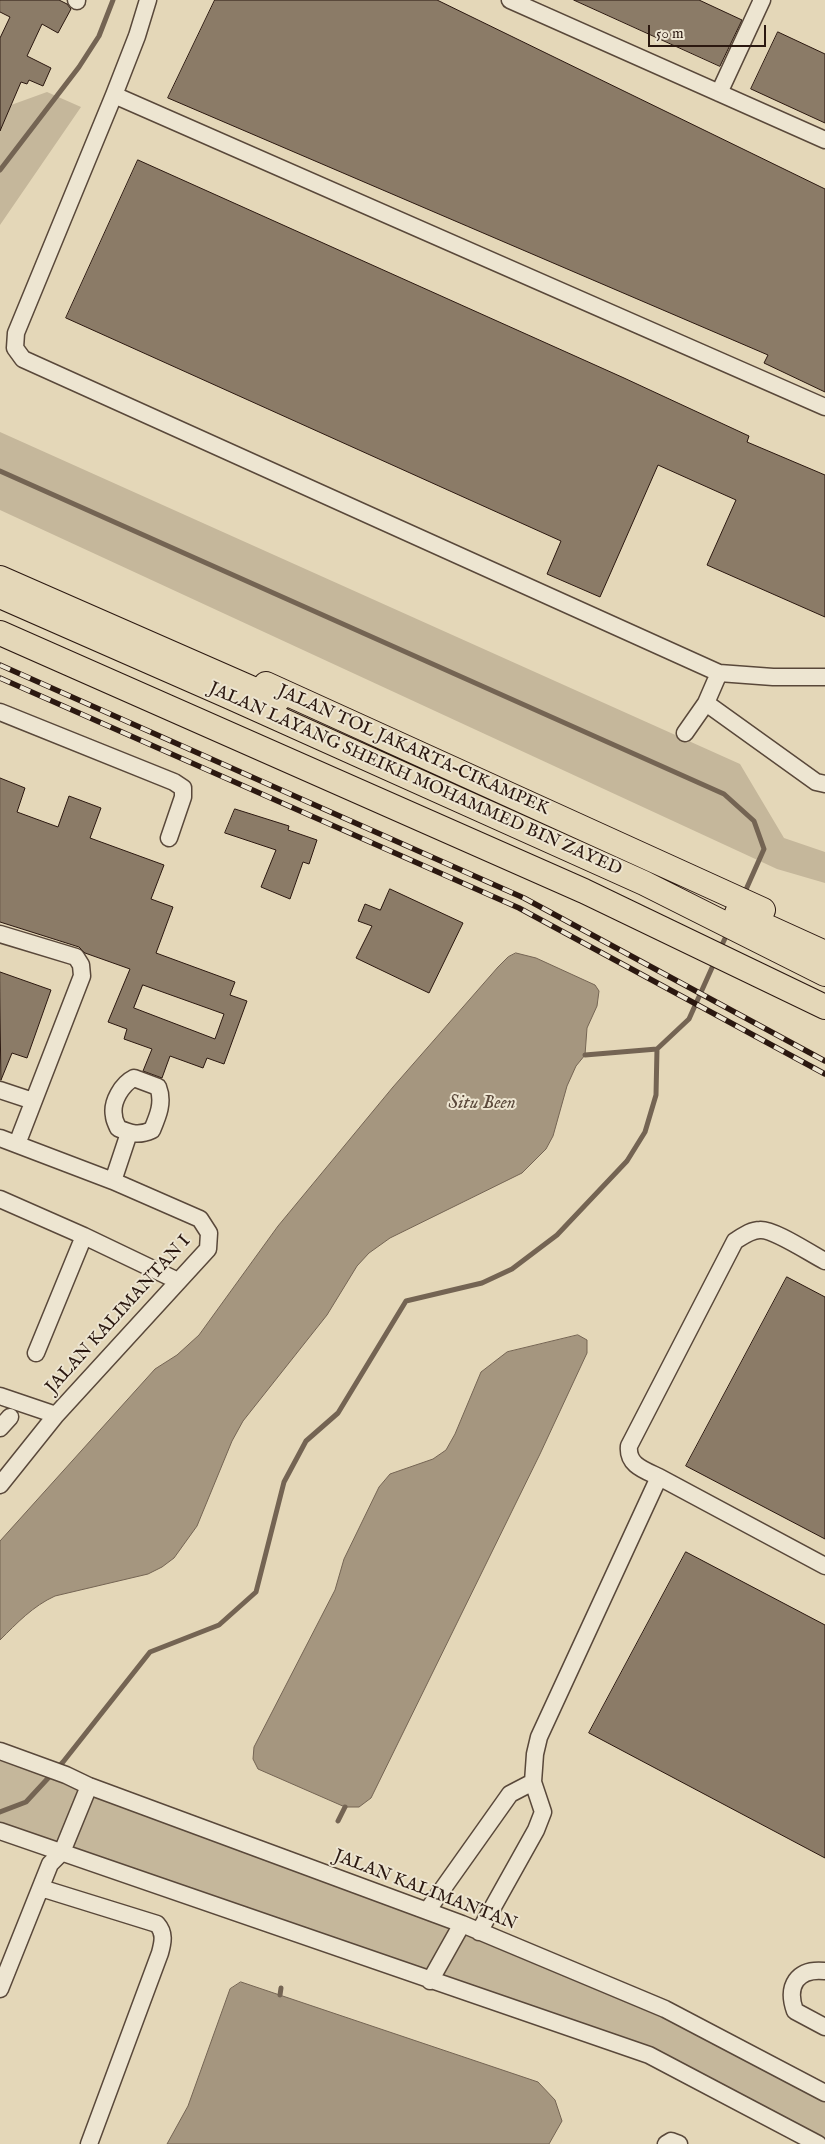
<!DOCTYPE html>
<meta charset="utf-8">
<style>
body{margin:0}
#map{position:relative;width:825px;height:2144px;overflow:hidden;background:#e4d7b8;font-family:"IM FELL English",serif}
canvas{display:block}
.scale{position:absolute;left:648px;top:25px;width:118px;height:22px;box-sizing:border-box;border:2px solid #2b1810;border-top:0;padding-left:6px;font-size:15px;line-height:18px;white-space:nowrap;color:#2b1810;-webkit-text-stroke:4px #ede5d1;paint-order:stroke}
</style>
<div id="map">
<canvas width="825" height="2144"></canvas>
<div class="scale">50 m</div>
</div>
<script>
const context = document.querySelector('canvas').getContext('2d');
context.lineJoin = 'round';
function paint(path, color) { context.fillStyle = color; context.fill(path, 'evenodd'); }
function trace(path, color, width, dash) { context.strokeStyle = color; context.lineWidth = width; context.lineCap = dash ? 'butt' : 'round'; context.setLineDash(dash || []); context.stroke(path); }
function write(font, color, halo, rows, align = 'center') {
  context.font = font + ' "IM FELL English",serif'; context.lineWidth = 4; context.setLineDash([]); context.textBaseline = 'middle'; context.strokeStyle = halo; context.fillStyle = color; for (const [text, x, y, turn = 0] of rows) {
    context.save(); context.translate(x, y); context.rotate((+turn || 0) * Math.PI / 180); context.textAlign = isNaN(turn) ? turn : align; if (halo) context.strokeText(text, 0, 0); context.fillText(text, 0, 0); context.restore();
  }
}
const green = new Path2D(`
 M47 92 81 107 0 225V109Z
 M0 432 740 764 784 838 825 852V883L777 869 0 510Z
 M0 1751 665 2009 825 2093V2144L648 2055 0 1831Z`);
const water = new Path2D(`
 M516 953 536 958 595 985 599 991 597 1006 587 1028 585 1055 576 1066 567 1086 553 1136 546 1149 522 1173 390 1238 369 1253 357 1266 327 1315 243 1421 232 1441 197 1526 174 1558 162 1567 148 1574 55 1596C33 1606 17 1623 0 1640V1541L155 1369 177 1355 199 1335 278 1226 393 1087 498 967 508 957Z
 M578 1335 587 1340V1353L540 1454 371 1798 359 1807H345L258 1769 253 1759 254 1747 335 1590 344 1559 379 1487 390 1474 433 1459 446 1450 455 1434 481 1372 507 1352Z
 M241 1982 538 2082 555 2100 562 2121 549 2144H167L188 2106 230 1989Z`);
const stream = new Path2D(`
 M0 170 79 67 99 36 113 0
 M0 471 724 794 754 821 764 849 744 894
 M720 949 728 932
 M585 1055 657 1049
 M0 1812 26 1802 63 1762 150 1652 219 1625 256 1592 284 1482 306 1441 338 1413 406 1301 482 1283 512 1269 557 1235 627 1161 645 1132 656 1095 657 1049 689 1019 715 961
 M338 1821 345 1807
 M280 1995 281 1988`);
const building = new Path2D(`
 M0 0H59L67 4 71 9 58 33 42 24 27 56 51 68 43 86 29 80 27 84 21 82 0 131V38L10 17 0 12Z
 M215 0H437L825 189V392L764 363 768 355 168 98Z
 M574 0H699L742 20 720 66Z
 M778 32 825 54V123L751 89Z
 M138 160 624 378 749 436 747 442 825 475V617L707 565 736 500 658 465 600 597 547 574 561 541 66 318Z
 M0 778 25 788 17 812 58 827 69 796 101 808 90 838 164 865 151 899 173 907 156 953 235 982 230 995 247 1001 224 1064 207 1058 203 1068 170 1056 162 1078 143 1071 152 1049 124 1039 127 1029 108 1022 130 969 85 953 79 947 0 922ZM143 985 224 1014 215 1039 134 1008Z
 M235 809 289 826 288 830 317 840 309 864 303 862 290 899 261 887 276 850 225 833Z
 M390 889 463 923 429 993 356 958 372 926 358 921 365 904 380 910Z
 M0 972 51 990 27 1058 12 1053 1 1080Z
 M787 1277 825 1297V1539L686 1466Z
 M686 1552 825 1625V1858L589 1733Z`);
const minor = new Path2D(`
 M76 0 77 1
 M148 0 137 36 114 95 16 333 15 348 23 359 719 673 773 677H825
 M510 0 825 140
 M719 93 762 0
 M114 95 825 407
 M706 703 816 782 825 784
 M0 712 174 782 183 788V797L169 838
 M685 733 706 703 719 673
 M0 934 76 957 81 965 82 976 17 1144
 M134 1078 158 1087C164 1102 158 1116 152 1130 139 1136 131 1134 118 1128 117 1125 114 1120 114 1116 111 1102 122 1084 134 1078Z
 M0 1090 33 1101
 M0 1138 113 1181 200 1219 209 1233 208 1249 56 1415 0 1485
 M113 1181 129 1133
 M0 1199 84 1236
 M36 1353 84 1236 178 1281
 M0 1396 56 1415
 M0 1428 10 1417
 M659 1477 825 1566
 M0 1751 66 1775 89 1786 462 1924 665 2009 825 2093
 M533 1782 535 1754 539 1737 659 1477C644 1470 627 1465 629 1446L735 1241C743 1236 751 1230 760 1230 774 1229 811 1254 825 1261
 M0 1831 649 2055 818 2144
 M41 1888 157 1924C165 1933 163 1942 160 1953L89 2144
 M427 1911 510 1794 533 1782 543 1812 536 1830 479 1932
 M825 1971C797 1968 786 1986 795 2011L825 2027
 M430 1981 462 1924
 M0 1989 50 1864 62 1852 89 1786
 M666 2144 671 2141 679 2144`);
const highway = new Path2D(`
 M0 578 278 700
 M0 596 228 696 644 883 825 974
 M0 633 584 891 825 1007
 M266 684 763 910
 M737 913 825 953`);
const rail = new Path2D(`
 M0 665 524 898 825 1061
 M0 678 519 908 825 1074`);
const streetNames = [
 ["JALAN TOL JAKARTA–CIKAMPEK",413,751,24],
 ["JALAN LAYANG SHEIKH MOHAMMED BIN ZAYED",415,780,24],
 ["JALAN KALIMANTAN I",119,1315,-48],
 ["JALAN KALIMANTAN",425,1891,21]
];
const waterNames = [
 ["Situ Been",482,1104]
];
paint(green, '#c5b79b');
paint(water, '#a5967f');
trace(water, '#746453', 1);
trace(stream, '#746453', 5);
paint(building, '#8b7b67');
trace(building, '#2b1810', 1);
trace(minor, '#59483a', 19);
trace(highway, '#2b1810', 26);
trace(minor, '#ede5d1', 16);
trace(highway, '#e4d7b8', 24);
trace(rail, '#2b1810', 5.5);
trace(rail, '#ede5d1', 4, [11]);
write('18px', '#2b1810', '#ede5d1', streetNames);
write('italic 19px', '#5c4a3c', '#ede5d1', waterNames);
</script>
